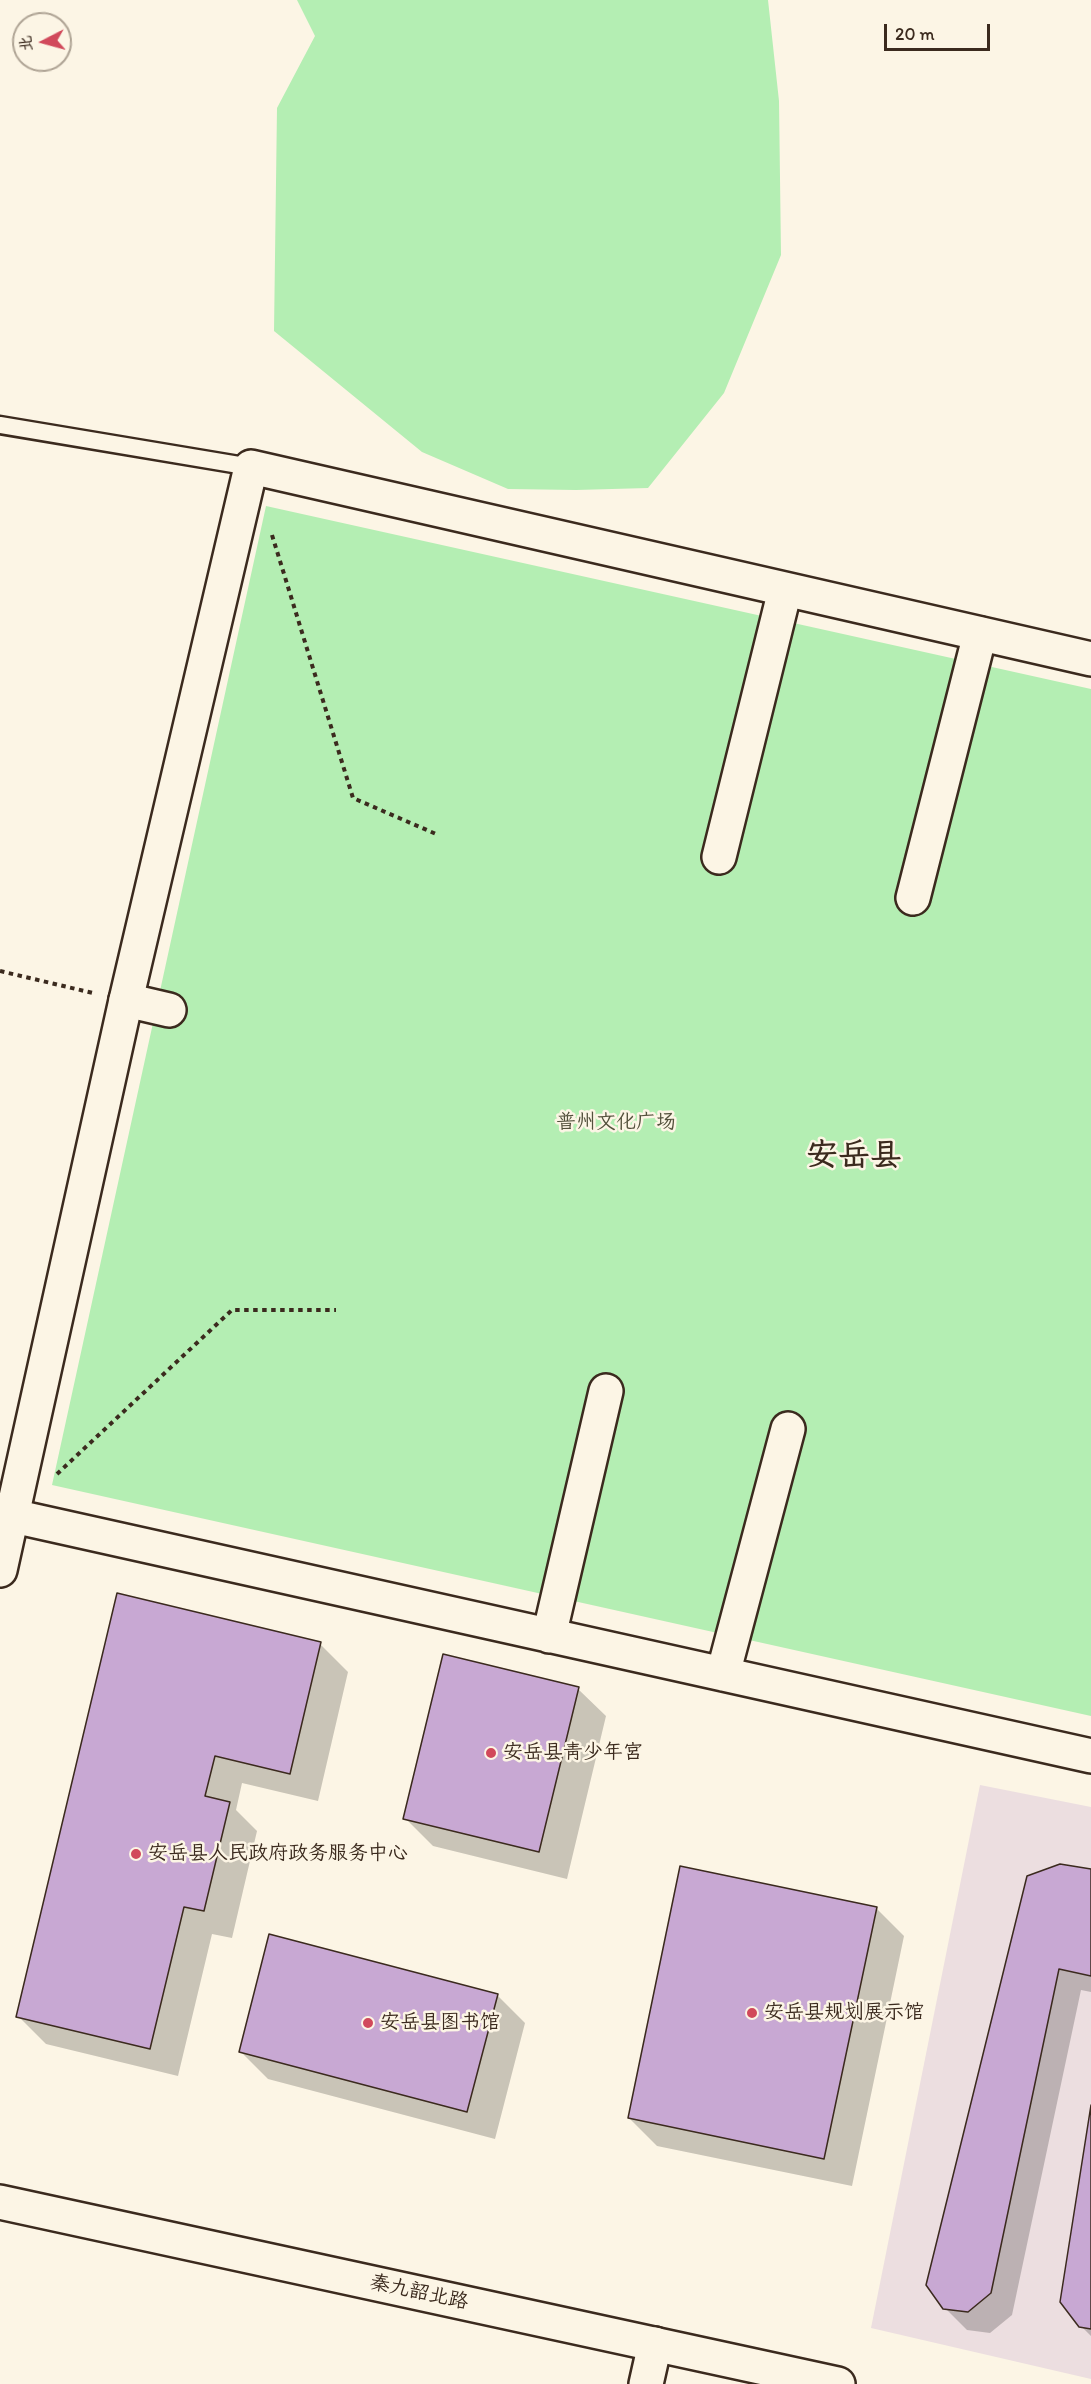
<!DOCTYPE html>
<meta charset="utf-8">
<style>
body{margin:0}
#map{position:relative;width:1091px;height:2384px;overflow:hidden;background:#fcf5e5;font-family:Itim,"LXGW WenKai TC",sans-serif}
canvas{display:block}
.north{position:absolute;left:12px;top:12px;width:60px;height:60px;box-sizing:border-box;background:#fcf5e5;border:2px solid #afa495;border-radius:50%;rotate:264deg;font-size:16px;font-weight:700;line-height:24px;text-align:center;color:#3b2a1e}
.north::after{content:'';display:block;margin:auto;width:21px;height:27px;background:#d1495b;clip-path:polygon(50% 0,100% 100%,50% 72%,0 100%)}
.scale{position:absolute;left:884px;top:24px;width:106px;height:27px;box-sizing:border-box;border:3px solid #3b2a1e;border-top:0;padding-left:8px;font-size:18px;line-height:21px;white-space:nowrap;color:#3b2a1e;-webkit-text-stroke:4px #fcf5e5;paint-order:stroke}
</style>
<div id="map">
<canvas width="1091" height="2384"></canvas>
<div class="north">北</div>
<div class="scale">20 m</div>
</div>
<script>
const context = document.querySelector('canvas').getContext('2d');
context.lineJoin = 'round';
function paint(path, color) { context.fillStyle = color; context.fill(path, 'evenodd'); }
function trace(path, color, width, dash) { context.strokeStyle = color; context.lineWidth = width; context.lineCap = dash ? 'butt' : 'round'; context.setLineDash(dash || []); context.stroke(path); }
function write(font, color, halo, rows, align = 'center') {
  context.font = font + ' Itim,"LXGW WenKai TC",sans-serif'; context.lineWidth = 5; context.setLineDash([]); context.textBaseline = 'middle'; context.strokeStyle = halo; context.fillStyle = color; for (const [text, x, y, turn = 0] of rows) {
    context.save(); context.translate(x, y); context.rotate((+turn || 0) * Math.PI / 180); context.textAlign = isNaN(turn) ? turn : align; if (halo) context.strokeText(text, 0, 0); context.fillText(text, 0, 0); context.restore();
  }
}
const built = new Path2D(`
 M980 1785 1091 1807V2379L871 2328Z`);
const green = new Path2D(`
 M297 0H768L779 101 781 255 724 393 648 488 576 490 508 489 422 452 274 331 277 108 315 36Z
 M266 506 1091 689V1716L52 1485Z`);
const shadow = new Path2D(`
 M118 1595 320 1644 348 1672 318 1801 242 1783 236 1810 257 1831 232 1938 212 1934 178 2076 46 2044 18 2016Z
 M578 1689 606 1716 567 1879 433 1846 405 1818Z
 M1091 1871V1992L1081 1990 1012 2315 990 2333 967 2330 945 2308Z
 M876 1908 904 1936 852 2186 657 2146 629 2118Z
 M497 1995 525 2023 495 2139 268 2079 240 2051Z
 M1091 2115V2336L1081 2326Z`);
const building = new Path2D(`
 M117 1593 321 1642 290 1774 215 1756 205 1796 230 1802 204 1911 184 1907 150 2049 16 2017Z
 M443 1654 579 1687 539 1852 403 1819Z
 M1060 1864 1091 1869V1976L1059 1969 991 2293 968 2312 943 2309 926 2285 1027 1876Z
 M680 1866 877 1907 824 2159 628 2118Z
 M269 1934 498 1994 467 2112 239 2052Z
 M1091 2105V2329L1079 2327 1060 2302Z`);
const path = new Path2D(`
 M272 535 353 798 436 834
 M0 971 93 993
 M57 1474 232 1310H336`);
const lane = new Path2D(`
 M0 425 251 467`);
const street = new Path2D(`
 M719 857 785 590
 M913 898 980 634
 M126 1000 169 1010
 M13 1516 1091 1756
 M549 1636 606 1391
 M723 1674 788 1429
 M646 2384 655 2344`);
const secondary = new Path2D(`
 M0 1570 126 1000 251 467 1091 659
 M0 2202 838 2384`);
const markers = [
 [491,1753,6,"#d1495b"],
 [136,1854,6,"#d1495b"],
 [752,2013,6,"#d1495b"],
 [368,2023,6,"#d1495b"]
];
const parkNames = [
 ["普州文化广场",616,1123]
];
const poiNames = [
 ["安岳县青少年宫",503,1753],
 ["安岳县人民政府政务服务中心",148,1854],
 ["安岳县规划展示馆",764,2013],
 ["安岳县图书馆",380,2023]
];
const streetNames = [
 ["秦九韶北路",419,2293,12]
];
const townNames = [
 ["安岳县",854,1157]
];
paint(built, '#ecdee0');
paint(green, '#b4eeb3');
paint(shadow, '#0003');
paint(building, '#c8a8d3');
trace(building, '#3b2a1e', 1.5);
trace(lane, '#3b2a1e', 21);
trace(street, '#3b2a1e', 38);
trace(secondary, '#3b2a1e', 38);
trace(path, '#3b2a1e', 4, [4.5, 4.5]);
trace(lane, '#fcf5e5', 16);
trace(street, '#fcf5e5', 33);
trace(secondary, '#fcf5e5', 33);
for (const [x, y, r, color] of markers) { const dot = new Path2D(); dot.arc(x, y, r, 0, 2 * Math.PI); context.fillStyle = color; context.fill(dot); trace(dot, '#fcf5e5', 2); }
write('20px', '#53513c', '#fcf5e5', parkNames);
write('20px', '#3b2a1e', '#fcf5e5', poiNames, 'left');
write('20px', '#3b2a1e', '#fcf5e5', streetNames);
write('bold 32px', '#3b2a1e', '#fcf5e5', townNames);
</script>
